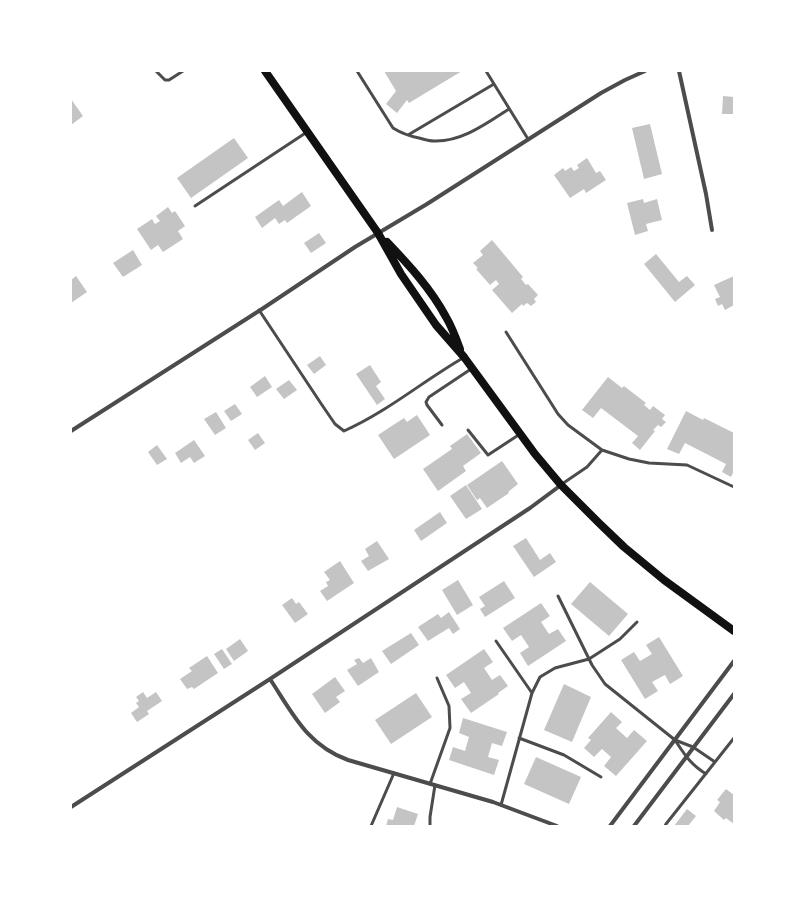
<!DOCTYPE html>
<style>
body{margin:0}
#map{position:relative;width:805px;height:897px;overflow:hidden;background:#fff;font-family:"Varela Round",sans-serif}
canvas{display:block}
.frame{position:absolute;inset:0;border:72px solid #fff;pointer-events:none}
</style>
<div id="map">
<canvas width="805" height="897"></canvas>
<div class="frame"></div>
</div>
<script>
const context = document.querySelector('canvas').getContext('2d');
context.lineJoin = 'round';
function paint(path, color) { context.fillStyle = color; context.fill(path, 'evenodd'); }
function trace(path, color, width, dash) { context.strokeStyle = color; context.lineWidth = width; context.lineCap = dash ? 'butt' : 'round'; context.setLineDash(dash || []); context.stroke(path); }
const building = new Path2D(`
 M384 71H462L409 103 407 100 397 113 386 104 396 91Z
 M723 96 734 97V114H722Z
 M71 99 83 116 71 125Z
 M650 124 662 174 644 179 632 128Z
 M234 138 248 158 191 198 177 178Z
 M587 158 596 173 600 171 606 180 586 193 584 189 570 198 554 175 563 168 565 171 571 167 574 171 579 168 577 165Z
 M302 192 311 206 287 223 285 220 279 224 275 218 262 228 255 217 279 200 283 206Z
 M643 199 644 203 657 199 662 220 646 224 648 231 635 235 627 203Z
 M168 207 172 213 175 211 185 226 178 231 183 239 163 252 158 245 151 250 137 229 152 219 155 224 160 221 156 216Z
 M319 233 326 243 311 253 304 243Z
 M492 240 523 277 521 279 526 285 528 284 538 295 534 299 536 302 531 306 527 303 523 306 522 304 512 313 492 290 499 284 496 280 490 285 476 269 478 268 473 263 483 255 480 251Z
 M133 250 142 265 123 277 113 263Z
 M656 254 679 282 687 276 695 285 675 302 644 264Z
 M76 276 87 292 71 303V280Z
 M734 276V305L725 310 722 304 718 306 715 299 720 297 714 285Z
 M320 356 326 365 314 374 307 365Z
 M370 365 381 382 376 386 385 399 377 405 356 374Z
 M265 376 272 387 257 397 250 387Z
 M608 377 622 388 624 386 646 403 644 405 650 410 653 406 665 415 662 419 666 422 661 427 658 425 653 430 655 431 640 450 632 443 638 436 601 408 593 418 582 410Z
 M289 380 297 390 284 399 276 389Z
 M235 404 242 414 231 421 224 411Z
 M686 411 703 420 704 418 734 433V471L731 477 722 472 726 464 685 443 679 454 667 449Z
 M216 412 226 428 215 435 204 419Z
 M417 415 430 435 394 459 378 435 404 418 407 422Z
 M258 433 265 443 255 450 248 440Z
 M467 434 481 453 463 466 466 471 438 491 423 469 452 449 450 446Z
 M194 440 205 456 194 463 190 457 181 463 175 453Z
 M157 445 167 459 157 465 148 452Z
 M502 461 518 484 508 492 509 493 487 508 480 498 477 500 467 485Z
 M466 485 482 509 466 519 450 496Z
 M440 512 447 523 421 541 414 530Z
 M526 538 540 560 550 553 556 562 534 577 513 546Z
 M377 541 389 559 368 571 361 561 369 556 365 549Z
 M340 561 354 583 327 601 320 591 328 586 326 582 330 580 324 572Z
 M458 580 473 605 457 615 442 590Z
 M504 581 515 598 485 617 480 609 485 606 479 597Z
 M590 582 628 614 609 636 571 604Z
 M292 598 296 604 299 602 308 614 295 623 282 605Z
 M541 603 550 616 541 622 549 634 558 629 566 641 528 666 520 653 529 647 521 635 512 641 503 628Z
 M449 612 460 629 453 634 449 628 428 641 418 627 438 614 441 618Z
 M411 633 419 645 391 664 382 651Z
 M659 637 683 676 670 684 665 675 652 682 658 691 645 699 621 660 634 652 640 661 652 654 646 645Z
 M240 639 248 651 234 661 226 649Z
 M222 649 232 664 224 669 214 654Z
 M484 649 493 662 484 668 492 680 500 675 508 686 498 693 499 694 471 713 461 699 471 693 464 682 455 688 446 675Z
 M207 656 218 673 194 689 192 687 187 689 180 679 192 671 189 668Z
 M359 658 363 663 371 658 379 672 358 686 347 670 357 664 354 660Z
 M335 677 345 691 336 697 340 702 325 713 312 694Z
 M564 684 591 697 572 742 544 730Z
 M143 692 147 698 156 692 162 701 147 711 149 714 137 722 131 713 139 707 136 703 139 701 136 697Z
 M416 693 432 717 391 744 375 720Z
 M611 712 622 722 616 728 627 738 634 730 647 741 616 776 604 766 611 757 602 749 594 757 584 748 591 740 588 738Z
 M463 718 507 732 502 746 492 743 488 757 499 760 494 775 449 760 453 747 465 751 469 737 459 733Z
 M536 757 581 777 569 804 524 784Z
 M726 789 734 795V824L726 818 724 820 714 811 720 802 717 800Z
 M397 807 418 814 414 826H386L388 819 393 820Z
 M687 809 696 816 688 826H674Z`);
const service = new Path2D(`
 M156 71 165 80H169L183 71
 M357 71 393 128C401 133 409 136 419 138 423 139 429 141 434 141 462 142 487 123 509 109
 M486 71 528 139
 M408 135 494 84
 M195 206 307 132
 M259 310 322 405 335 424 344 431C387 412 423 381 463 358
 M506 332 558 414 568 425 602 450 587 467 562 484
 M442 425 427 405 426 402 429 397 471 369
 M468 430 488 455 520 434
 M602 450 629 459 649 463 687 465 734 487
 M558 596 592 665 605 684 675 740 693 747 715 762
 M496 641 532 693
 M519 738 564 755 601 777
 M675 740C685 755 690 764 706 774
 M430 784 450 728 449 706 437 678
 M501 805 532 693 540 677 555 668 589 659 620 639 637 622
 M371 826 394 773
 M430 826V817L435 785
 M665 826 666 824 734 738`);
const minor = new Path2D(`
 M679 71 706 194 712 230
 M71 431 262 309 355 247 427 204 601 93 625 80 645 71
 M270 679C293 714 307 745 348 760L493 802 557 826
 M71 807 270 679 530 508 561 485
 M610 826 734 661
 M634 826 734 694`);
const secondary = new Path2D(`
 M265 71 378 233 401 274 436 325 464 357 535 454 561 485 599 523 624 547 664 580 734 631
 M387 242C409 265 431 289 446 317 452 327 456 338 460 349`);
paint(building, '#c4c4c4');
trace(service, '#4c4c4c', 3);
trace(minor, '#4c4c4c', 4);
trace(secondary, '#111', 8);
</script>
